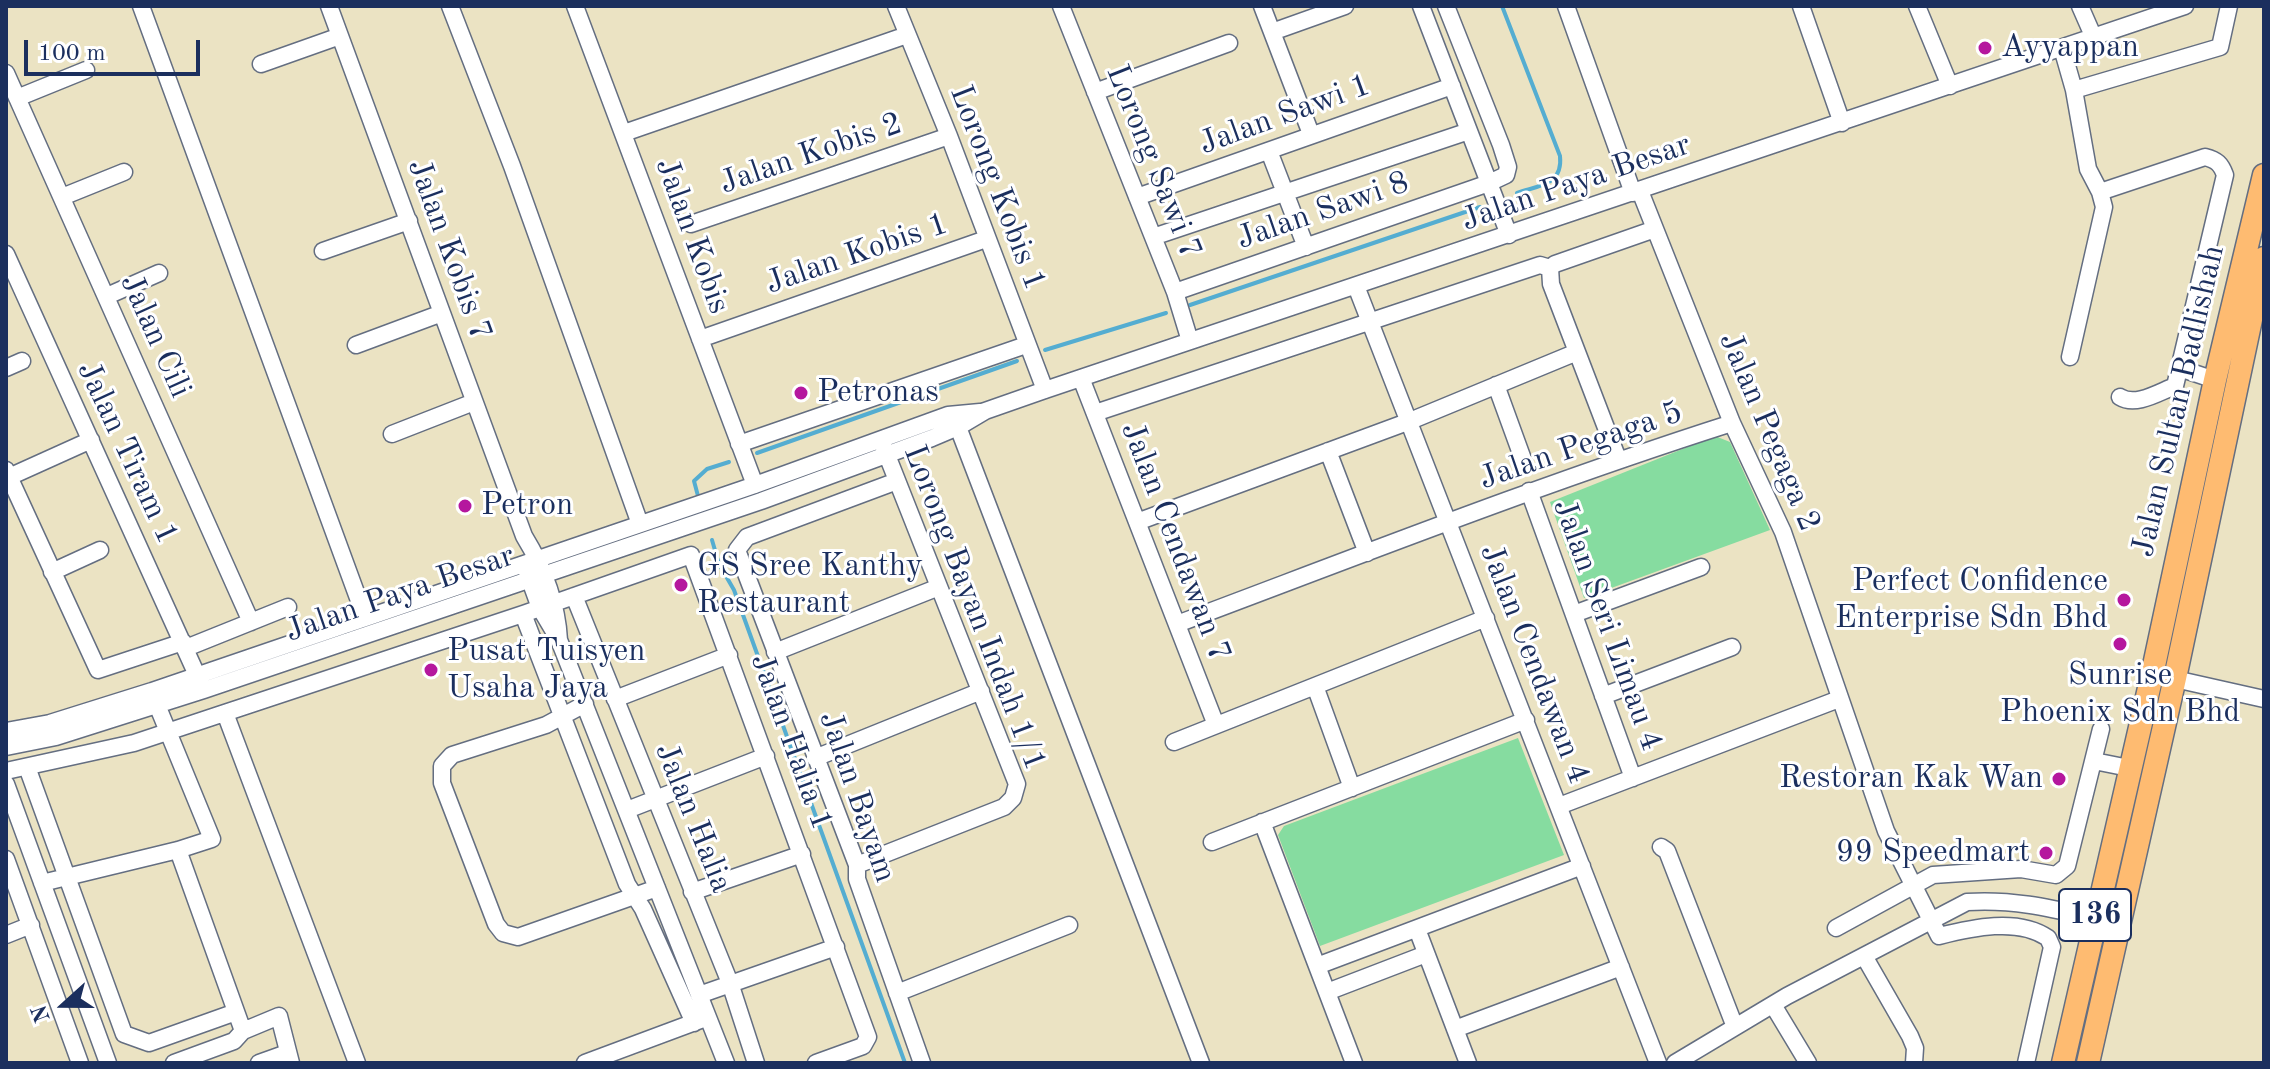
<!DOCTYPE html>
<style>
body{margin:0}
#map{position:relative;width:2270px;height:1069px;overflow:hidden;background:#ebe3c3;font-family:"Old Standard TT",serif}
canvas{display:block}
.frame{position:absolute;inset:0;border:8px solid #1b2f5e;pointer-events:none}
.north{position:absolute;left:24px;top:965px;width:80px;height:80px;-webkit-text-stroke:6px #fff;paint-order:stroke;rotate:249deg;font-size:22px;font-weight:700;line-height:32px;text-align:center;color:#1b2f5e}
.north::after{content:'';display:block;margin:auto;width:28px;height:36px;background:#1b2f5e;clip-path:polygon(50% 0,100% 100%,50% 72%,0 100%)}
.scale{position:absolute;left:24px;top:40px;width:176px;height:36px;box-sizing:border-box;border:4px solid #1b2f5e;border-top:0;padding-left:10px;font-size:24px;line-height:28px;white-space:nowrap;color:#1b2f5e;-webkit-text-stroke:6px #fff;paint-order:stroke}
</style>
<div id="map">
<canvas width="2270" height="1069"></canvas>
<div class="frame"></div>
<div class="north">N</div>
<div class="scale">100 m</div>
</div>
<script>
const context = document.querySelector('canvas').getContext('2d');
context.lineJoin = 'round';
function paint(path, color) { context.fillStyle = color; context.fill(path, 'evenodd'); }
function trace(path, color, width, dash) { context.strokeStyle = color; context.lineWidth = width; context.lineCap = dash ? 'butt' : 'round'; context.setLineDash(dash || []); context.stroke(path); }
function write(font, color, halo, rows, align = 'center') {
  context.font = font + ' "Old Standard TT",serif'; context.lineWidth = 6; context.setLineDash([]); context.textBaseline = 'middle'; context.strokeStyle = halo; context.fillStyle = color; for (const [text, x, y, turn = 0] of rows) {
    context.save(); context.translate(x, y); context.rotate((+turn || 0) * Math.PI / 180); context.textAlign = isNaN(turn) ? turn : align; if (halo) context.strokeText(text, 0, 0); context.fillText(text, 0, 0); context.restore();
  }
}
const green = new Path2D(`
 M1715 436 1730 442 1770 530 1584 598 1550 502Z
 M1518 738 1564 855 1320 946 1278 835 1284 826Z`);
const stream = new Path2D(`
 M1502 6 1560 156C1563 185 1540 185 1517 193
 M1190 305 1480 207
 M1045 350 1166 313
 M757 453 1017 361
 M698 496 694 481 707 469 729 462
 M712 540 719 564 734 590 905 1063`);
const minor = new Path2D(`
 M141 6 365 617
 M329 6 524 536C543 567 557 603 559 640
 M450 6 512 166 640 524
 M575 6 755 485
 M896 6 949 136 1045 390
 M1061 6 1175 292 1190 341
 M1262 6 1311 134
 M1421 6 1509 235
 M1566 6 1633 193
 M1801 6 1842 123
 M1917 6 1950 86
 M2080 6 2094 38
 M1272 32 1345 6
 M2062 48 2074 90 2088 169 2100 192 2104 207 2070 357
 M261 64 340 36
 M6 73 251 622
 M2074 90 2220 47 2229 6
 M1095 92 1229 43
 M17 98 86 70
 M624 133 907 35
 M1269 151 1306 247
 M1640 191 1732 423 1783 532 1886 831 1939 936C1971 928 2018 917 2048 938L2052 947 2026 1063
 M2100 192 2205 157C2217 160 2221 164 2225 175L2175 386C2159 392 2136 407 2120 397
 M62 197 124 172
 M1137 197 1452 86
 M691 224 949 136
 M1153 237 1469 131
 M323 251 409 221
 M6 254 201 684
 M1550 268 1551 284 1618 459
 M1550 268 1555 264 1655 229
 M1356 286 1658 1063
 M1175 292 1489 183 1506 175 1508 167 1501 145 1446 6
 M107 296 159 273
 M700 339 986 239
 M356 345 442 313
 M6 368 22 361
 M2179 368 2215 380
 M1081 378 1216 725
 M1496 385 1524 462
 M1095 413 1540 265 1550 268
 M958 427 1201 1063
 M392 434 474 402
 M739 444 1026 345
 M1328 451 1367 553
 M6 470 98 670 183 642
 M9 477 91 440
 M897 481 747 537 737 550 857 865V879L922 1063
 M1529 491 1633 778
 M1137 522 1410 421 1577 352
 M52 572 100 550
 M527 572 540 608 559 640 726 1063
 M574 596 730 983 756 1063
 M523 614 627 884 643 909 694 1023
 M1574 614 1701 567
 M1177 624C1361 555 1544 483 1732 423
 M186 648 288 607
 M775 652 939 587
 M2166 677 2264 699
 M1315 686 1352 788
 M1603 696 1732 647
 M615 699 729 655
 M585 704 546 725 452 755 442 766V783L496 924 503 933 518 937 657 888
 M225 713 357 1063
 M6 731 50 723 152 691 755 485 948 415 980 412
 M1174 742 1486 618
 M6 747 56 737 204 690 761 501 932 438 958 427 985 411 1045 390 2185 6
 M815 758 981 691
 M2094 761 2129 768
 M27 767 124 1034 149 1043 236 1012
 M6 771 134 743 523 614 691 555 868 1037 863 1046 816 1063
 M6 784 108 1063
 M1559 806 1839 699
 M627 810 766 756
 M1262 822 1354 1063
 M1212 842 1526 720
 M1661 847 1667 851 1735 1027
 M178 850 243 1031
 M6 859 80 1063
 M857 865 1004 807 1013 798 1017 784 883 445
 M42 883 178 850 212 839 153 695
 M692 892 802 854
 M1836 928 1933 875 2021 869 2056 875 2067 866 2101 729
 M1417 929 1468 1063
 M6 935 31 925
 M1864 956 1910 1036 1915 1048 1914 1063
 M1317 966 1582 866
 M1327 992 1426 954
 M897 993 1069 925
 M699 995 836 947
 M1773 1005 1808 1063
 M1455 1029 1621 967
 M174 1063 234 1041 243 1031 279 1016 291 1063
 M259 1063 287 1053
 M585 1063 703 1019
 M1675 1063 1787 996 1967 902C2013 899 2050 908 2094 918`);
const major = new Path2D(`
 M2063 1063 2152 675 2215 380 2264 175
 M2088 1063 2175 678 2264 258`);
const markers = [
 [1985,48,8,"#b5179e"],
 [801,393,8,"#b5179e"],
 [465,506,8,"#b5179e"],
 [681,585,8,"#b5179e"],
 [2124,600,8,"#b5179e"],
 [2120,644,8,"#b5179e"],
 [431,670,8,"#b5179e"],
 [2059,779,8,"#b5179e"],
 [2046,853,8,"#b5179e"]
];
const shields = [
 [2095,915,72]
];
const shieldNames = [
 ["136",2095,915]
];
const poiNames = [
 ["Ayyappan",2001,48],
 ["Petronas",817,393],
 ["Petron",481,506],
 ["GS Sree Kanthy",697,567],
 ["Restaurant",697,604],
 ["Perfect Confidence",2108,582,"right"],
 ["Enterprise Sdn Bhd",2108,619,"right"],
 ["Pusat Tuisyen",447,652],
 ["Usaha Jaya",447,689],
 ["Sunrise",2120,676,"center"],
 ["Phoenix Sdn Bhd",2120,713,"center"],
 ["Restoran Kak Wan",2043,779,"right"],
 ["99 Speedmart",2030,853,"right"]
];
const streetNames = [
 ["Jalan Sawi 1",1285,115,-20],
 ["Jalan Kobis 2",811,154,-19],
 ["Lorong Sawi 7",1153,162,68],
 ["Jalan Paya Besar",1576,183,-19],
 ["Lorong Kobis 1",997,188,69],
 ["Jalan Sawi 8",1323,211,-19],
 ["Jalan Kobis",692,236,70],
 ["Jalan Kobis 7",449,250,70],
 ["Jalan Kobis 1",857,254,-19],
 ["Jalan Cili",155,336,66],
 ["Jalan Sultan Badlishah",2179,401,-77],
 ["Jalan Pegaga 2",1769,432,67],
 ["Jalan Pegaga 5",1581,446,-19],
 ["Jalan Tiram 1",127,453,65],
 ["Jalan Cendawan 7",1175,542,69],
 ["Jalan Paya Besar",400,594,-19],
 ["Lorong Bayan Indah 1/1",974,608,69],
 ["Jalan Seri Limau 4",1607,625,70],
 ["Jalan Cendawan 4",1534,664,69],
 ["Jalan Halia 1",791,742,70],
 ["Jalan Bayam",857,797,71],
 ["Jalan Halia",693,818,68]
];
paint(green, '#86dca0');
trace(stream, '#54add1', 4);
trace(minor, '#646e81', 19);
trace(major, '#646e81', 25);
trace(minor, '#fff', 16);
trace(major, '#febb71', 22);
for (const [x, y, r, color] of markers) { const dot = new Path2D(); dot.arc(x, y, r, 0, 2 * Math.PI); context.fillStyle = color; context.fill(dot); trace(dot, '#fff', 3); }
for (const [x, y, w] of shields) { const box = new Path2D(); box.roundRect(x - w / 2, y - 26, w, 52, 6); context.fillStyle = '#fff'; context.fill(box); trace(box, '#1b2f5e', 2); }
write('bold 30px', '#1b2f5e', null, shieldNames);
write('32px', '#1b2f5e', '#fff', poiNames, 'left');
write('32px', '#1b2f5e', '#fff', streetNames);
</script>
